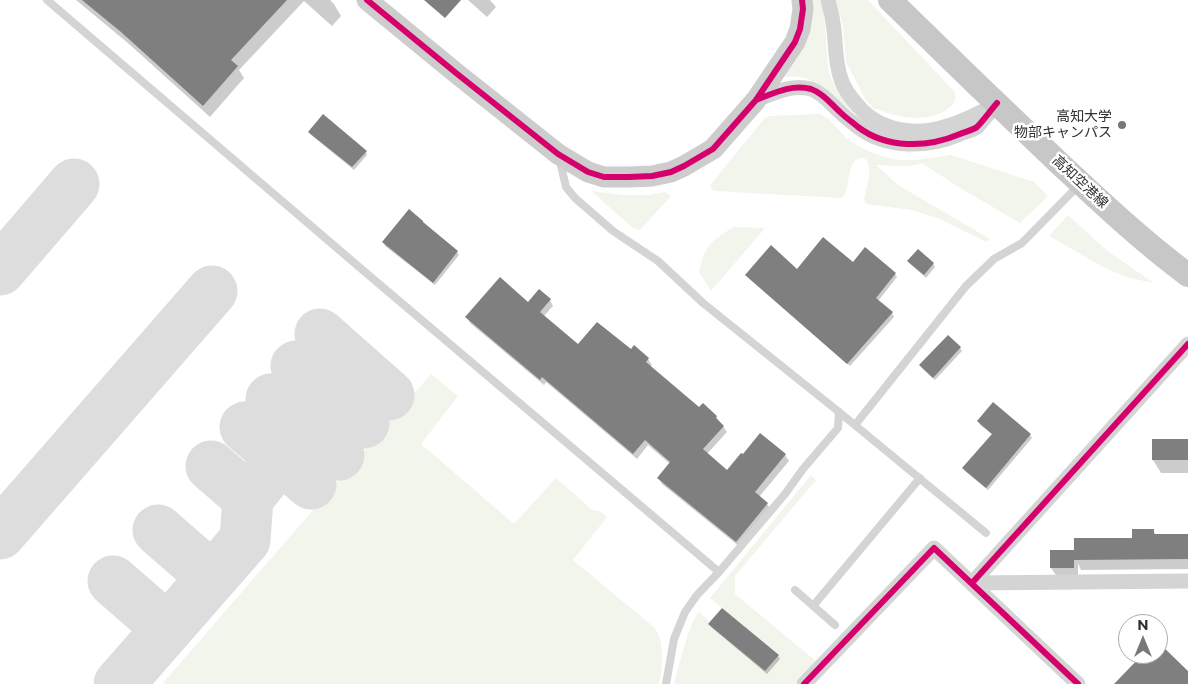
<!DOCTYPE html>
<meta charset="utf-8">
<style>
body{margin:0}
#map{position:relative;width:1188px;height:684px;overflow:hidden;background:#fff;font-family:Montserrat,sans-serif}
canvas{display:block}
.north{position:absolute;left:1118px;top:614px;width:50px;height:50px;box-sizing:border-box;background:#fff;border:1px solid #acacac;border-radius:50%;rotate:0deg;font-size:14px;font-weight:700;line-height:20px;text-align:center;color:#2f2f2f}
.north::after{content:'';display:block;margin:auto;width:18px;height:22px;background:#787878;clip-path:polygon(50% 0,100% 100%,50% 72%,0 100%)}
</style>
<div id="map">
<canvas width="1188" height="684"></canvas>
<div class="north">N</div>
</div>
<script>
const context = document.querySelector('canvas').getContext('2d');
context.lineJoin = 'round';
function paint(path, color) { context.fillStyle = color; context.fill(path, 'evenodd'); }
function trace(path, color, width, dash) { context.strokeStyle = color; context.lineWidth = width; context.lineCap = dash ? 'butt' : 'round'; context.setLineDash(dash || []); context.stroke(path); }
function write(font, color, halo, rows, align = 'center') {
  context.font = font + ' Montserrat,"Noto Sans JP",sans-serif'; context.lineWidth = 5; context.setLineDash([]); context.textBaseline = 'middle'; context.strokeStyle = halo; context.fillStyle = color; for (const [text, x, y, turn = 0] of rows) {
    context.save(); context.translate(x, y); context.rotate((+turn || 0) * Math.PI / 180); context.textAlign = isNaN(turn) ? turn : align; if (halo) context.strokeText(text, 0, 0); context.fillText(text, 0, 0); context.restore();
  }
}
const green = new Path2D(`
 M809 0H820L824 13 828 68 832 81 839 94 855 114C851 111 846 109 842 105 838 102 834 98 830 94 816 81 802 74 783 77Z
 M836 0H868L954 91C957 101 954 105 946 110 926 123 897 118 877 109H874L866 100 846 62 843 27Z
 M820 114 829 119 848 140 864 149 884 157 901 160H915L951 155 1034 182 1048 196 1020 223 960 188 922 163C907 169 891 165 876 165L898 185 990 239 987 242 937 218 912 210 866 204 864 200C866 188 875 167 864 158 843 158 853 188 842 198L715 191 711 189V184L764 119 769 116Z
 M591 191 624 195H649L665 192 671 196 640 230 634 229Z
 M1068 215 1106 250 1154 283 1129 278 1105 268 1049 236Z
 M734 227 765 228 711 291 699 272C705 245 712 240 734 227Z
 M431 374 458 396 421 444 514 524 556 478 592 510 600 511 607 517 573 560 655 628C657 632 660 638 661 643 663 656 662 671 659 684H164L163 683Z
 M811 475 816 480 735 576V594L817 662 797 684H674C679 667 688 624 699 612L710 622 708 624 765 671 779 655 710 598Z`);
const shadow = new Path2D(`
 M76 0H330L334 4 341 16 332 26 304 1 239 70 244 78 210 117 129 44Z
 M468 0H490L496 7 487 17Z
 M309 132 366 152 367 155 354 170 311 135Z
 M384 242 457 252 459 255 435 285 385 246Z
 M908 261 933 263 935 267 926 278 910 264Z
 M854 263 895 274 897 277 878 301 892 313 894 317 850 366 749 278Z
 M550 300 553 306 544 316 578 346 631 351 634 347 648 359 652 365 650 367 700 409 716 417 727 432 707 454 728 471 785 455 789 461 759 497 767 504 771 510 740 547 662 484 659 478 670 464 648 445 637 459 546 382 544 385 470 323 467 317Z
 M960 348 962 351 935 380 923 369 921 366Z
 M993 404 1030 435 1032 438 988 490 966 472 964 469 993 435 980 425 978 421Z
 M1188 440V473H1161L1153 460Z
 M1153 530 1156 535H1188V569L1081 570 1078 563V575H1056L1051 568 1073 551 1133 539Z
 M710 624 778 656 780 659 767 674 711 627Z`);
const taxiway = new Path2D(`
 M0 270 74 184
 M320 334 389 395
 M296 366 364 423
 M271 399 339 455
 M245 427 311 484
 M211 466 248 498
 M158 530 212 577
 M0 534 212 291
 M113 581 167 628
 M119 684 245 540 248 498 357 367`);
const building = new Path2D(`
 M82 0H287L231 60 238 66 203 106 121 32Z
 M424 0H461L445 18Z
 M323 114 367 151 352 167 308 132Z
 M409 209 423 221V222L458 251 433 283 382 242Z
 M823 237 853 262 865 247 896 273 876 298 893 312 847 364 745 275 771 245 797 269Z
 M918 249 934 263 924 275 907 261Z
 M500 277 528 302 539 289 551 299 540 312 578 344 597 322 631 349 634 345 649 358 646 362 699 407 703 403 717 416 716 418 724 426 703 449 727 470 741 453 743 454 760 433 786 454 755 492 768 503 736 542 657 478 670 462 645 440 633 454 542 377 540 380 465 317Z
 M948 335 961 347 933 378 919 365Z
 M993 402 1031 434 986 488 962 468 992 434 977 421Z
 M1152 439H1188V460H1152Z
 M1132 529H1154V534H1188V559L1074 560V538H1132Z
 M1050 550H1074V568H1050Z
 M722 608 779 655 765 671 708 624Z
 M1158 642 1188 671V684H1114L1143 654H1158Z`);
const lane = new Path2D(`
 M47 0 365 272 719 572
 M560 161 566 187 575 198 613 231 658 261 703 303 839 412 986 533
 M855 425 966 286 994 259 1022 243 1080 184
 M795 590 835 625
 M813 606 920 478
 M666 684 674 639 685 612 697 595 719 572 785 494 803 469 838 428 839 412`);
const street = new Path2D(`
 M828 0C831 10 833 20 834 30 836 46 835 63 841 79 844 90 852 99 859 107 881 132 917 136 947 126 962 122 975 115 989 108
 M756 100C774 93 791 84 811 89 823 93 831 104 840 112 846 118 852 122 858 127 887 149 927 148 960 134 965 132 973 130 977 127 984 120 990 111 997 103
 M972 583 1188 344
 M972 583 1188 581
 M804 684 934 548 1078 684`);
const secondary = new Path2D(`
 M367 0 456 73 558 154 588 172 604 177H629L652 176 671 172 684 166 713 149 756 100 795 42 800 29 803 9 802 0`);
const primary = new Path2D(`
 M890 0C946 55 1002 109 1059 163 1101 202 1142 241 1188 275`);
const cycleway = new Path2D(`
 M367 0 456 73 558 154 588 172 604 177H629L652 176 671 172 684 166 713 149 756 100 795 42 800 29 803 9 802 0
 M756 100C774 93 791 84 811 89 823 93 831 104 840 112 846 118 852 122 858 127 887 149 927 148 960 134 965 132 973 130 977 127 984 120 990 111 997 103
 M972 583 1188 344
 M804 684 934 548 1078 684`);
const markers = [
 [1122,125,5,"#787878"]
];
const poiNames = [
 ["高知大学",1112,117],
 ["物部キャンパス",1112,133]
];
const streetNames = [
 ["高知空港線",1080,182,43]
];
paint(green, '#f2f5ec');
paint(shadow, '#0003');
trace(taxiway, '#ddd', 51);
paint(building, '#7f7f7f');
trace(lane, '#d4d4d4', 8);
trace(street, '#d4d4d4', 15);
trace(secondary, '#cdcdcd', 21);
trace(primary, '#c7c7c7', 24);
trace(cycleway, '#d6006c', 6);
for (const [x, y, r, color] of markers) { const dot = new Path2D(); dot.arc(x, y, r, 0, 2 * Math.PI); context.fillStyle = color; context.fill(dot); trace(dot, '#fff', 2); }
write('14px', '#2f2f2f', '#fff', poiNames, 'right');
write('14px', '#2f2f2f', '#fff', streetNames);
</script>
